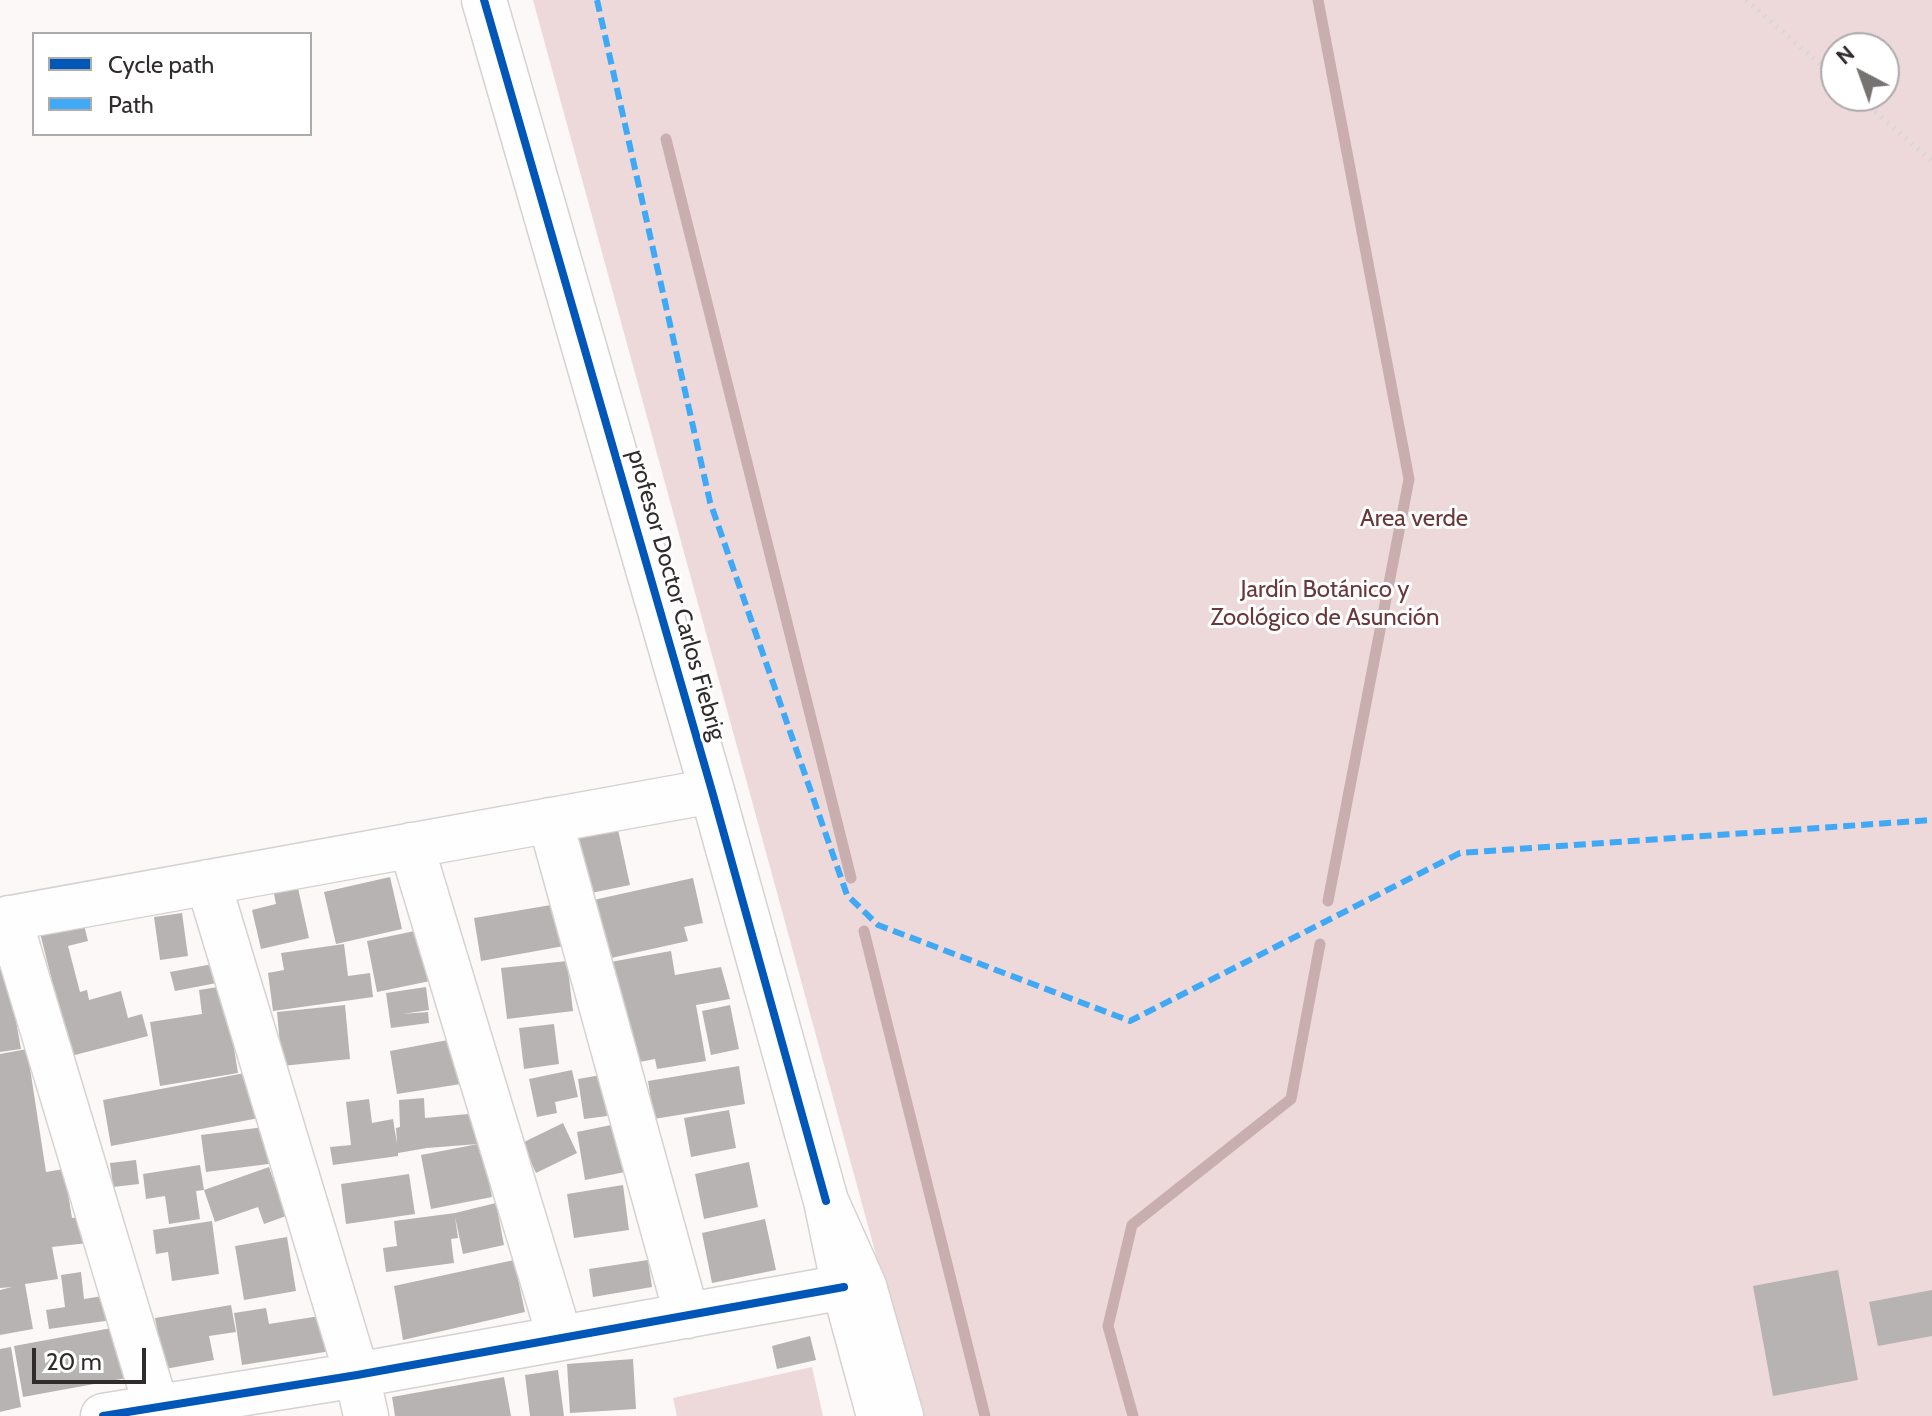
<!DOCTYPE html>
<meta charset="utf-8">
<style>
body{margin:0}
#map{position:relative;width:1932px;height:1416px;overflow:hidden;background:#fdf8f8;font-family:Cabin,sans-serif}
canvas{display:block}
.legend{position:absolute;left:32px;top:32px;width:280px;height:104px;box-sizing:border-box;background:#fff;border:2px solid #acabab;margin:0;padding:10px 14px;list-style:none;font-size:24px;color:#302c2c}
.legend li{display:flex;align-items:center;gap:16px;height:40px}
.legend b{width:40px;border:2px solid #acabab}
.north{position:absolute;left:1820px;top:32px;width:80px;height:80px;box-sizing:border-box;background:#fff;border:2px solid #acabab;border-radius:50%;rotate:319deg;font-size:22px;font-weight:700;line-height:32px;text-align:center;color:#302c2c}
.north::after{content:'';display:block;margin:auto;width:28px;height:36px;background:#787373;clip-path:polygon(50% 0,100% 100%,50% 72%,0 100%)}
.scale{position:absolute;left:32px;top:1348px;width:114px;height:36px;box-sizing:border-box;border:4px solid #302c2c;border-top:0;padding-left:10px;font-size:24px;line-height:28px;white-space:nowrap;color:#302c2c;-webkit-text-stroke:6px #fff;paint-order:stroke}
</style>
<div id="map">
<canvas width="1932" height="1416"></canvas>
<ul class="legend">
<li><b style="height:10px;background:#0057b8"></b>Cycle path</li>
<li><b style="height:10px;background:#3fa9f5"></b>Path</li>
</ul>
<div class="north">N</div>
<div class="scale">20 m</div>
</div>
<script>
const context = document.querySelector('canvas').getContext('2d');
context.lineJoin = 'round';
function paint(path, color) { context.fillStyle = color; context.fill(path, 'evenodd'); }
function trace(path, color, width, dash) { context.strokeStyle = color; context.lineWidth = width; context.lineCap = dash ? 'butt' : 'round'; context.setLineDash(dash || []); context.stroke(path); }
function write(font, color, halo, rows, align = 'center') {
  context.font = font + ' Cabin,sans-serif'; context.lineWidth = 6; context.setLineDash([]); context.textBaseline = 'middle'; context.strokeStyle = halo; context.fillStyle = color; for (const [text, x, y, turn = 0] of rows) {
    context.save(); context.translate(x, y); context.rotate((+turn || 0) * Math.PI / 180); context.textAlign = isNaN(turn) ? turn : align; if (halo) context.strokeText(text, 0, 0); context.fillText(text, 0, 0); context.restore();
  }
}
const green = new Path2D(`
 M533 0H1932V1416H920ZM1836 48H1884V96H1836Z
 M812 1367 823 1416H677L673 1398Z`);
const stream = new Path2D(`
 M1318 0 1409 479 1328 901
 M666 139 851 878
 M864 931 985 1416
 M1133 1416 1108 1326 1132 1225 1291 1099 1320 944`);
const building = new Path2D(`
 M617 825 630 885 586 894 573 835Z
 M390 877 402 929 336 944 324 892Z
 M693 878 703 923 684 927 688 941 602 960 589 901Z
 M296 879 309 938 261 949 252 910 276 904 272 884Z
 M557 904 564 946 481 961 474 918Z
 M182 913 188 956 160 960 154 917Z
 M82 917 88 941 68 946 80 992 87 990 89 1000 121 991 128 1018 142 1014 148 1036 71 1056 39 929Z
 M424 929 435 980 377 992 367 941Z
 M344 944 348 976 370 973 373 997 273 1011 268 973 284 970 281 953Z
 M671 951 675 975 721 967 730 999 696 1005 706 1061 657 1069 655 1059 629 1064 605 963Z
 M567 961 573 1011 507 1019 501 968Z
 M218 963 222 982 175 991 170 972Z
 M6 965 21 1049 0 1052V966Z
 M224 986 238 1073 160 1086 150 1022 202 1014 199 990Z
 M426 987 429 1010 403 1014 428 1012 429 1023 391 1028 386 993Z
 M345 1005 350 1059 282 1066 277 1012Z
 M730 1005 739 1049 711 1055 702 1011Z
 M554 1024 559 1064 524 1069 519 1028Z
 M453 1039 461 1084 397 1094 390 1051Z
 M27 1049 46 1172 64 1169 72 1218 84 1216 88 1243 52 1247 58 1279 25 1284 33 1329 0 1335V1290L12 1287 0 1288V1054Z
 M739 1066 745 1104 654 1119 648 1081Z
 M572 1070 578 1097 555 1102 557 1113 537 1117 529 1079Z
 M250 1072 259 1118 111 1146 103 1100Z
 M601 1075 607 1116 584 1119 578 1079Z
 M424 1098 425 1118 479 1113 481 1143 492 1197 431 1209 421 1155 478 1144 427 1148 398 1153V1156L333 1165 330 1147 351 1145 346 1102 369 1099 372 1123 393 1119 397 1144 396 1128 400 1127 399 1100Z
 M729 1110 736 1148 691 1157 684 1118Z
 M563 1123 577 1153 536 1173 522 1143Z
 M616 1124 625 1172 585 1180 577 1132Z
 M272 1126 276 1163 206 1172 201 1135Z
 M136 1160 139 1184 113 1187 110 1163Z
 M749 1162 758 1207 704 1219 695 1174Z
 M200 1165 204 1190 196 1191 200 1219 169 1224 165 1196 146 1199 143 1174Z
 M269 1167 286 1216 264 1224 258 1207 215 1222 204 1190Z
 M409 1174 415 1214 346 1224 341 1184Z
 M623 1185 629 1230 574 1238 567 1194Z
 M496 1203 504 1245 463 1254 455 1217 458 1238 451 1239 454 1263 386 1272 383 1248 397 1246 394 1221 455 1213Z
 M765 1219 776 1270 712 1283 702 1233Z
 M212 1221 219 1274 172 1281 168 1252 156 1254 153 1230Z
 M287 1237 296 1291 244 1300 235 1246Z
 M514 1260 525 1312 403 1340 394 1286Z
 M648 1260 652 1287 593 1297 589 1269Z
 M1838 1270 1858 1380 1773 1396 1753 1286Z
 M81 1272 84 1299 109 1295 112 1320 49 1329 46 1310 65 1307 61 1275Z
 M1932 1290V1336L1878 1346 1869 1302Z
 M231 1305 236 1332 209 1336 214 1360 165 1369 155 1318Z
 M266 1308 269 1324 326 1315 331 1351 242 1365 234 1313Z
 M117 1327 127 1378 23 1397 14 1346Z
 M810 1336 816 1360 777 1369 772 1346Z
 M11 1347 21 1407 0 1412V1349Z
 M633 1359 636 1409 570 1413 567 1364Z
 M558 1370 564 1416H530L525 1375Z
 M504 1377 511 1416H395L392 1397Z`);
const path = new Path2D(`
 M1746 0 1836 78
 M1857 96 1932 161`);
const minor = new Path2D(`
 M484 0 712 791 826 1201
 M550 820 687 1316
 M411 845 560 1338
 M208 882 357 1375 366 1416
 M9 918 159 1416
 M0 920 712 791
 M103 1416 357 1375 844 1287
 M879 1416 844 1287 826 1201 864 1286 901 1416`);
const quiet = new Path2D(`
 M597 0 710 502 847 895 878 925 1130 1021 1460 853 1932 820`);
const cycleway = new Path2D(`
 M484 0 712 791 826 1201
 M103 1416 357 1375 844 1287`);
const parkNames = [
 ["Area verde",1414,519],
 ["Jardín Botánico y",1325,590],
 ["Zoológico de Asunción",1325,618]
];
const streetNames = [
 ["profesor Doctor Carlos Fiebrig",676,595,74]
];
paint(green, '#edd9da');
trace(stream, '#c9aeb0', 11);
paint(building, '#b7b3b3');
trace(minor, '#d6d2d2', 47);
trace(path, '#d8d7d7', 5, [2, 6]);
trace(minor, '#fffefe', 44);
trace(quiet, '#3fa9f5', 6, [12, 6]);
trace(cycleway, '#0057b8', 8);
write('24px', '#6a373b', '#fff', parkNames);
write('24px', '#302c2c', '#fff', streetNames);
</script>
